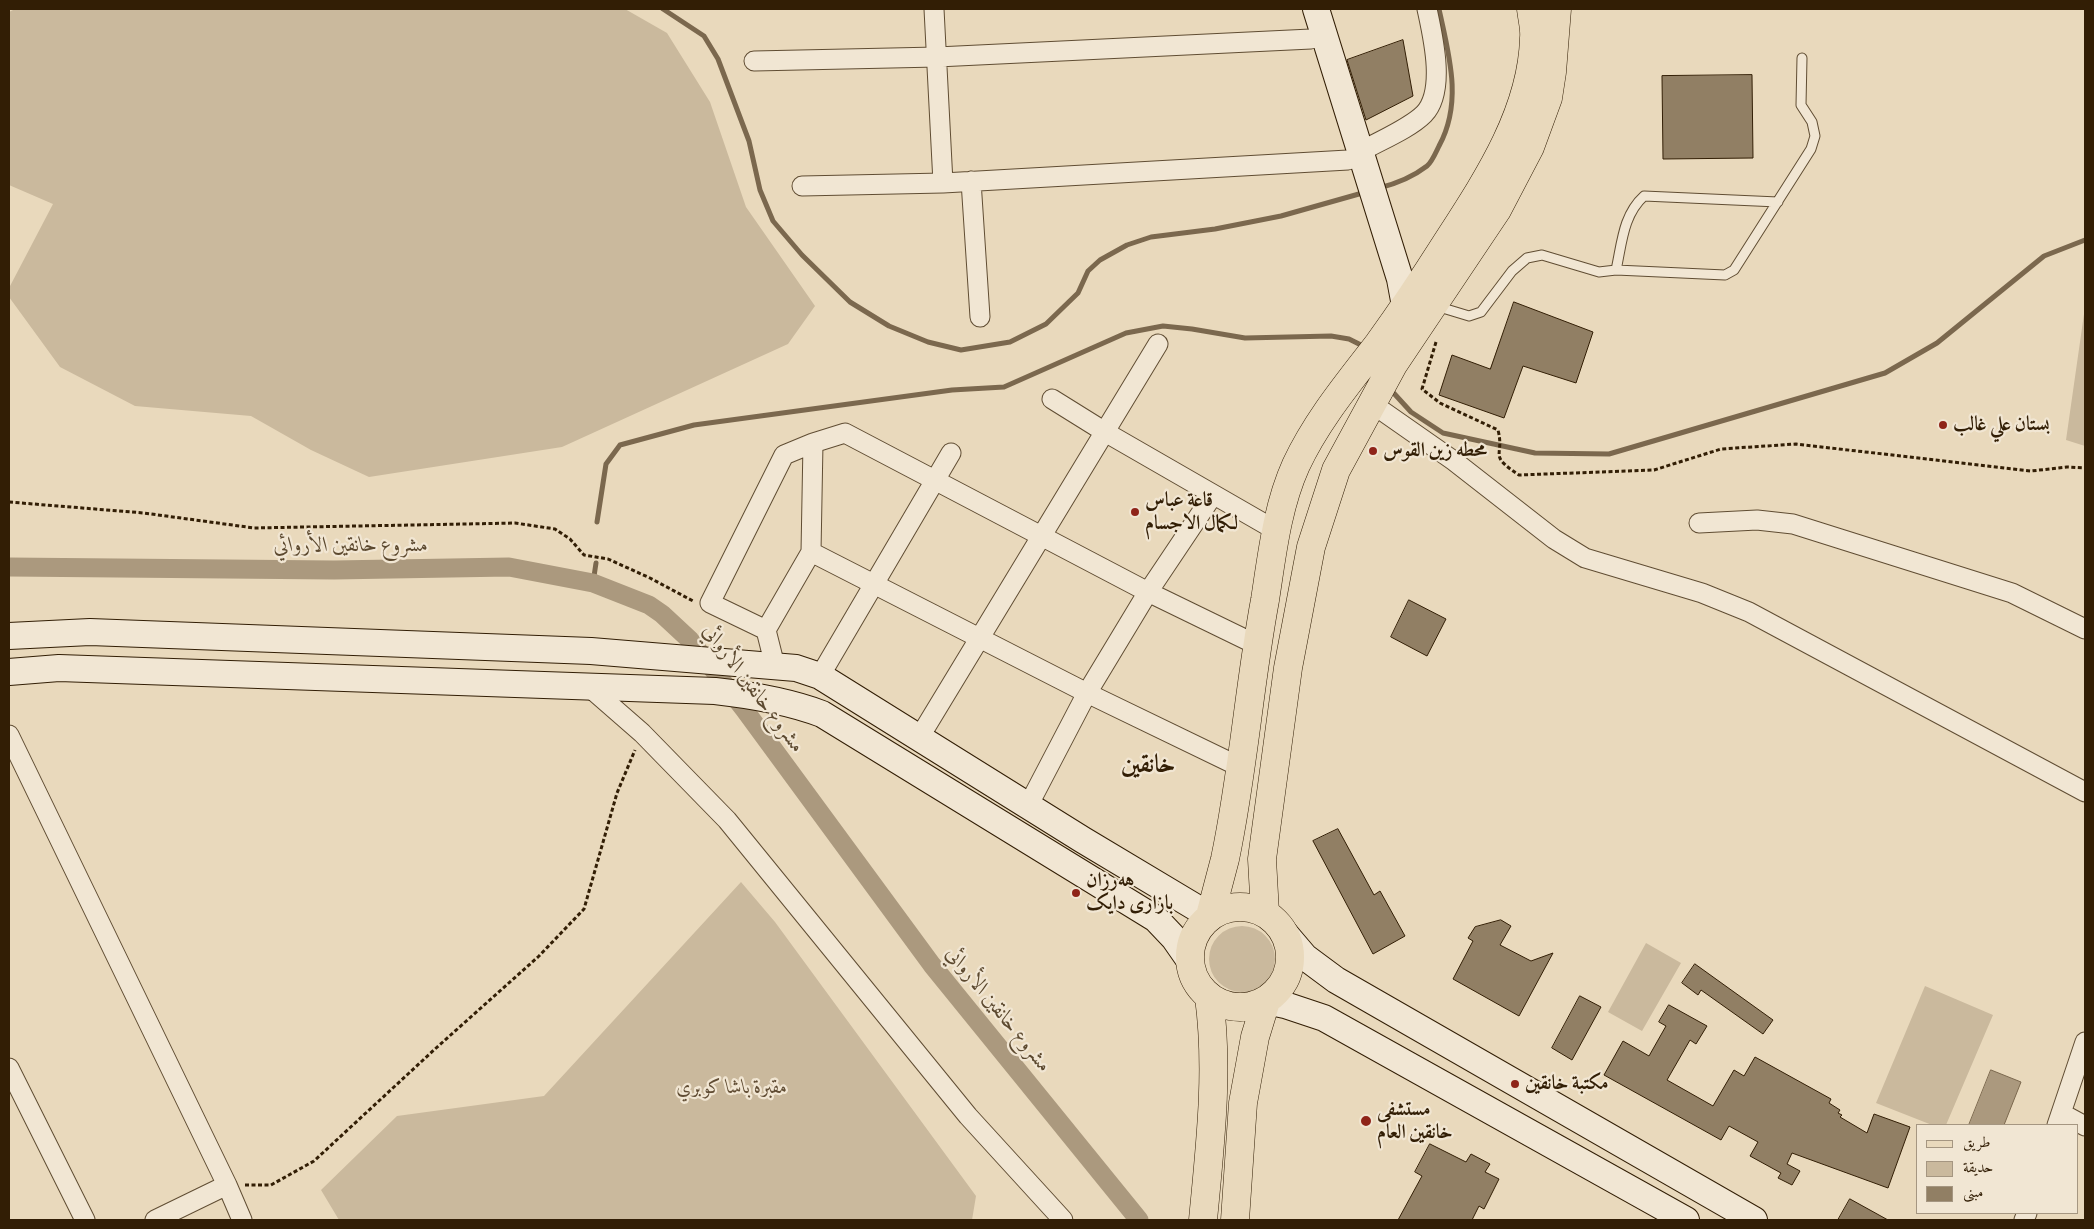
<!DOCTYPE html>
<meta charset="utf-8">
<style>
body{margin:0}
#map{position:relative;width:2094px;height:1229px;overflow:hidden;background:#e9d9bc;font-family:Alegreya,Amiri,serif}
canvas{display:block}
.frame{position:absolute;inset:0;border:10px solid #321e05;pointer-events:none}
.legend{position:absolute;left:1916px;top:1124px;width:162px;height:90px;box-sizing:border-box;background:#f1e6d3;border:1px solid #a59681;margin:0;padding:6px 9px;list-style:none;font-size:15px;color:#321e05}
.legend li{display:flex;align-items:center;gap:10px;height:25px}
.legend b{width:25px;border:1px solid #a59681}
</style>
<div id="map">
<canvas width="2094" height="1229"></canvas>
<div class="frame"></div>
<ul class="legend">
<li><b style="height:6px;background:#e9d9bc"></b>طريق</li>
<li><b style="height:14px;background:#cab99d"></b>حديقة</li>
<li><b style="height:14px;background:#917f64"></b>مبنى</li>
</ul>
</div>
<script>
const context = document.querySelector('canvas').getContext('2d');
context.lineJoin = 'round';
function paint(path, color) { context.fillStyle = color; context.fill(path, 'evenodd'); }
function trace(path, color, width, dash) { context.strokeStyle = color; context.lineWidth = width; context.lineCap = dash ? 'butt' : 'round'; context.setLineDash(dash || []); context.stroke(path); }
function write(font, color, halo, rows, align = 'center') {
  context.font = font + ' Alegreya,Amiri,serif'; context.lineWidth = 4.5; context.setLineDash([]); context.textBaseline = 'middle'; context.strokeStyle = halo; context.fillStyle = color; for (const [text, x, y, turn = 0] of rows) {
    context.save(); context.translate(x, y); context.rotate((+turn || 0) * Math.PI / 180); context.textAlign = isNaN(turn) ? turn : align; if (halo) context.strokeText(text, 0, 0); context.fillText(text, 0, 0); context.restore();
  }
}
const green = new Path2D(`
 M15 9H625L667 33 710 102 746 207 815 306 788 344 562 447 369 477 311 450 251 416 135 406 60 367 9 297V288L53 204 9 185V12Z
 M2085 307V446L2066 440Z
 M741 882 775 922 976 1196 972 1220H339L321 1190 397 1116 544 1096Z
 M1209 959a33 33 0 1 1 66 0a33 33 0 1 1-66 0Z
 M1646 943 1681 963 1642 1031 1608 1012Z
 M1925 986 1993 1015 1946 1125H1932L1876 1103Z`);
const water = new Path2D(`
 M1991 1070 2021 1082 2004 1125H1969Z`);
const stream = new Path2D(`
 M663 9 704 36 718 59 749 141 760 190 773 221 802 255 850 302 889 326 928 342 961 350 1010 342 1046 324 1078 293 1088 271 1100 260 1127 245 1151 237 1215 229 1281 216 1366 192
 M1379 188C1395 184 1414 176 1427 166 1432 162 1436 152 1439 146 1463 102 1449 55 1439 9
 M1390 389 1411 412 1443 433 1535 453 1609 454 1885 373 1937 343 2044 256 2085 240
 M597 522 606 464 620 445 694 425 952 390 1004 387 1126 333 1163 326 1192 329 1245 338 1331 336 1349 339 1361 345 1363 349
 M593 583 596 563`);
const canal = new Path2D(`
 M9 567 334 570 509 567 593 583 649 605 662 614 690 640 744 709 932 965 1139 1220`);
const building = new Path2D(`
 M1403 40 1413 96 1366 120 1347 60Z
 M1752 75 1753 158 1663 159 1662 76Z
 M1514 302 1593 332 1576 383 1523 366 1504 418 1439 395 1452 355 1490 369Z
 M1409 600 1446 619 1427 656 1391 637Z
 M1338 829 1374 895 1380 891 1405 936 1373 954 1313 841Z
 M1501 920 1511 926 1500 945 1531 961 1553 953 1519 1016 1453 979 1473 941 1468 938 1475 927Z
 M1695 964 1773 1020 1763 1034 1701 990 1698 995 1682 983Z
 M1580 996 1601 1007 1572 1060 1552 1048Z
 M1669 1005 1707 1026 1696 1044 1690 1040 1667 1080 1713 1106 1734 1070 1744 1076 1755 1057 1831 1099 1829 1103 1840 1110 1838 1113 1842 1115 1840 1117 1867 1133 1874 1114 1910 1127 1888 1188 1792 1153 1787 1164 1800 1171 1792 1185 1778 1178 1781 1173 1750 1156 1758 1142 1729 1126 1721 1140 1604 1075 1623 1041 1649 1056 1666 1026 1659 1022Z
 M1430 1144 1466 1162 1471 1154 1490 1164 1485 1172 1499 1179 1484 1209 1479 1206 1472 1220H1398L1422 1176 1415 1172Z
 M1850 1199 1888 1220H1838Z`);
const path = new Path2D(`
 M1436 342 1422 389 1440 403 1498 430C1505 457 1487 454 1519 475L1654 470 1721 449 1796 444 2031 471 2067 467 2085 468
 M9 502 144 513 254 528 515 523 555 529 570 539 584 555 608 559 650 578 693 601
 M245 1185H271L314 1161 435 1049 539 956 584 909 617 793 635 750`);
const lane = new Path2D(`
 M1616 270C1622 243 1623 215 1644 196L1778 202
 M1436 306 1469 316 1481 312 1512 271 1527 258 1542 255 1599 272 1616 270 1725 275 1734 270 1811 149 1815 136 1812 122 1801 105 1802 58`);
const street = new Path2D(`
 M934 9 943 183
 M754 61 937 57 1311 39
 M1360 152C1379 141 1409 129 1424 114 1446 91 1433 37 1427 9
 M971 181 980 317
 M802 186 943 183 1348 160
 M1052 399 1105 432 1277 531
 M1371 403 1454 461 1554 539 1585 558 1702 593 1749 612 2085 792
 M1699 523 1757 520 1793 524 2012 593 2085 629
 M811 552 1087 693 1240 767
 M766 630 710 603 784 455 813 443 845 433 1148 592 1257 645
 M775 666 766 630 811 552 813 443
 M820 676 951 453
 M587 685 642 733 727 820 968 1116 1063 1220
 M9 735 227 1185 242 1220
 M919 738 1158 344
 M1028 806 1087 693 1148 592 1213 495
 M9 1068 85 1220
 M2061 1113 2085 1126
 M2057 1125 2085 1042
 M155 1220 227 1185
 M2024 1220 2027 1213`);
const secondary = new Path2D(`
 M1316 9 1400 279 1408 322
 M9 636 90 632 591 651 796 668 820 676 1083 840 1210 916
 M9 672 59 668 715 691C751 695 788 701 822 714L1156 919 1174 938 1190 961
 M1282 930 1305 957 1336 980 1754 1220
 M1266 1001 1285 1005 1324 1018 1686 1220`);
const primary = new Path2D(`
 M1190 957a50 50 0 1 1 100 0a50 50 0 1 1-100 0Z
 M1265 913 1262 859 1288 668 1311 547 1336 470 1393 365 1497 210 1530 147 1548 98 1552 72 1557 9
 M1210 916C1215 897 1220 878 1225 859 1243 774 1249 686 1265 600 1272 555 1277 507 1296 465 1317 420 1349 382 1379 343 1402 311 1424 278 1445 245 1485 183 1532 114 1534 38 1535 29 1532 18 1531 9
 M1203 1220C1210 1146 1219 1071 1209 997
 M1235 1220 1243 1103 1255 1037 1266 1001`);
const markers = [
 [1943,425,5,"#8f2418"],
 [1373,451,5,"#8f2418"],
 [1135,512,5,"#8f2418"],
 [1076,893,5,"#8f2418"],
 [1515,1084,5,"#8f2418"],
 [1366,1121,6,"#8f2418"]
];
const poiNames = [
 ["بستان علي غالب",1953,425],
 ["محطه زين القوس",1383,451],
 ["قاعة عباس",1145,501],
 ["لكمال الاجسام",1145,524],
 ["هەرزان",1086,881],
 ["بازاری دایک",1086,904],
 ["مكتبة خانقين",1525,1084],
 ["مستشفى",1377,1110],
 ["خانقين العام",1377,1133]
];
const parkNames = [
 ["مقبرة باشا كوبري",732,1088]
];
const waterNames = [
 ["مشروع خانقين الأروائي",351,546],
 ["مشروع خانقين الأروائي",753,689,53],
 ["مشروع خانقين الأروائي",998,1010,51]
];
const districtNames = [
 ["خانقين",1148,766]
];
paint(green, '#cab99d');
paint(water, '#ab997e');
trace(water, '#7b684e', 1);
trace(stream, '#7b684e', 5);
trace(canal, '#ab997e', 19);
paint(building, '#917f64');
trace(building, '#321e05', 1);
trace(lane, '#604d33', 11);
trace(street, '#604d33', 21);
trace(secondary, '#321e05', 28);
trace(primary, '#321e05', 29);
trace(path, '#321e05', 3, [4, 2.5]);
trace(lane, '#f1e6d3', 9);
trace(street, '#f1e6d3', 19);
trace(secondary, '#f1e6d3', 26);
trace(primary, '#e9d9bc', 28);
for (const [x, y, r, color] of markers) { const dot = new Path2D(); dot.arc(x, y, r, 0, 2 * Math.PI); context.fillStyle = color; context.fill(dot); trace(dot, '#f1e6d3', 2); }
write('bold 20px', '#321e05', '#f1e6d3', poiNames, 'left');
write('italic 20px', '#604c33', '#f1e6d3', parkNames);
write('italic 21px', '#5c492f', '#f1e6d3', waterNames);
write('bold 25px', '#321e05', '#f1e6d3', districtNames);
</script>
